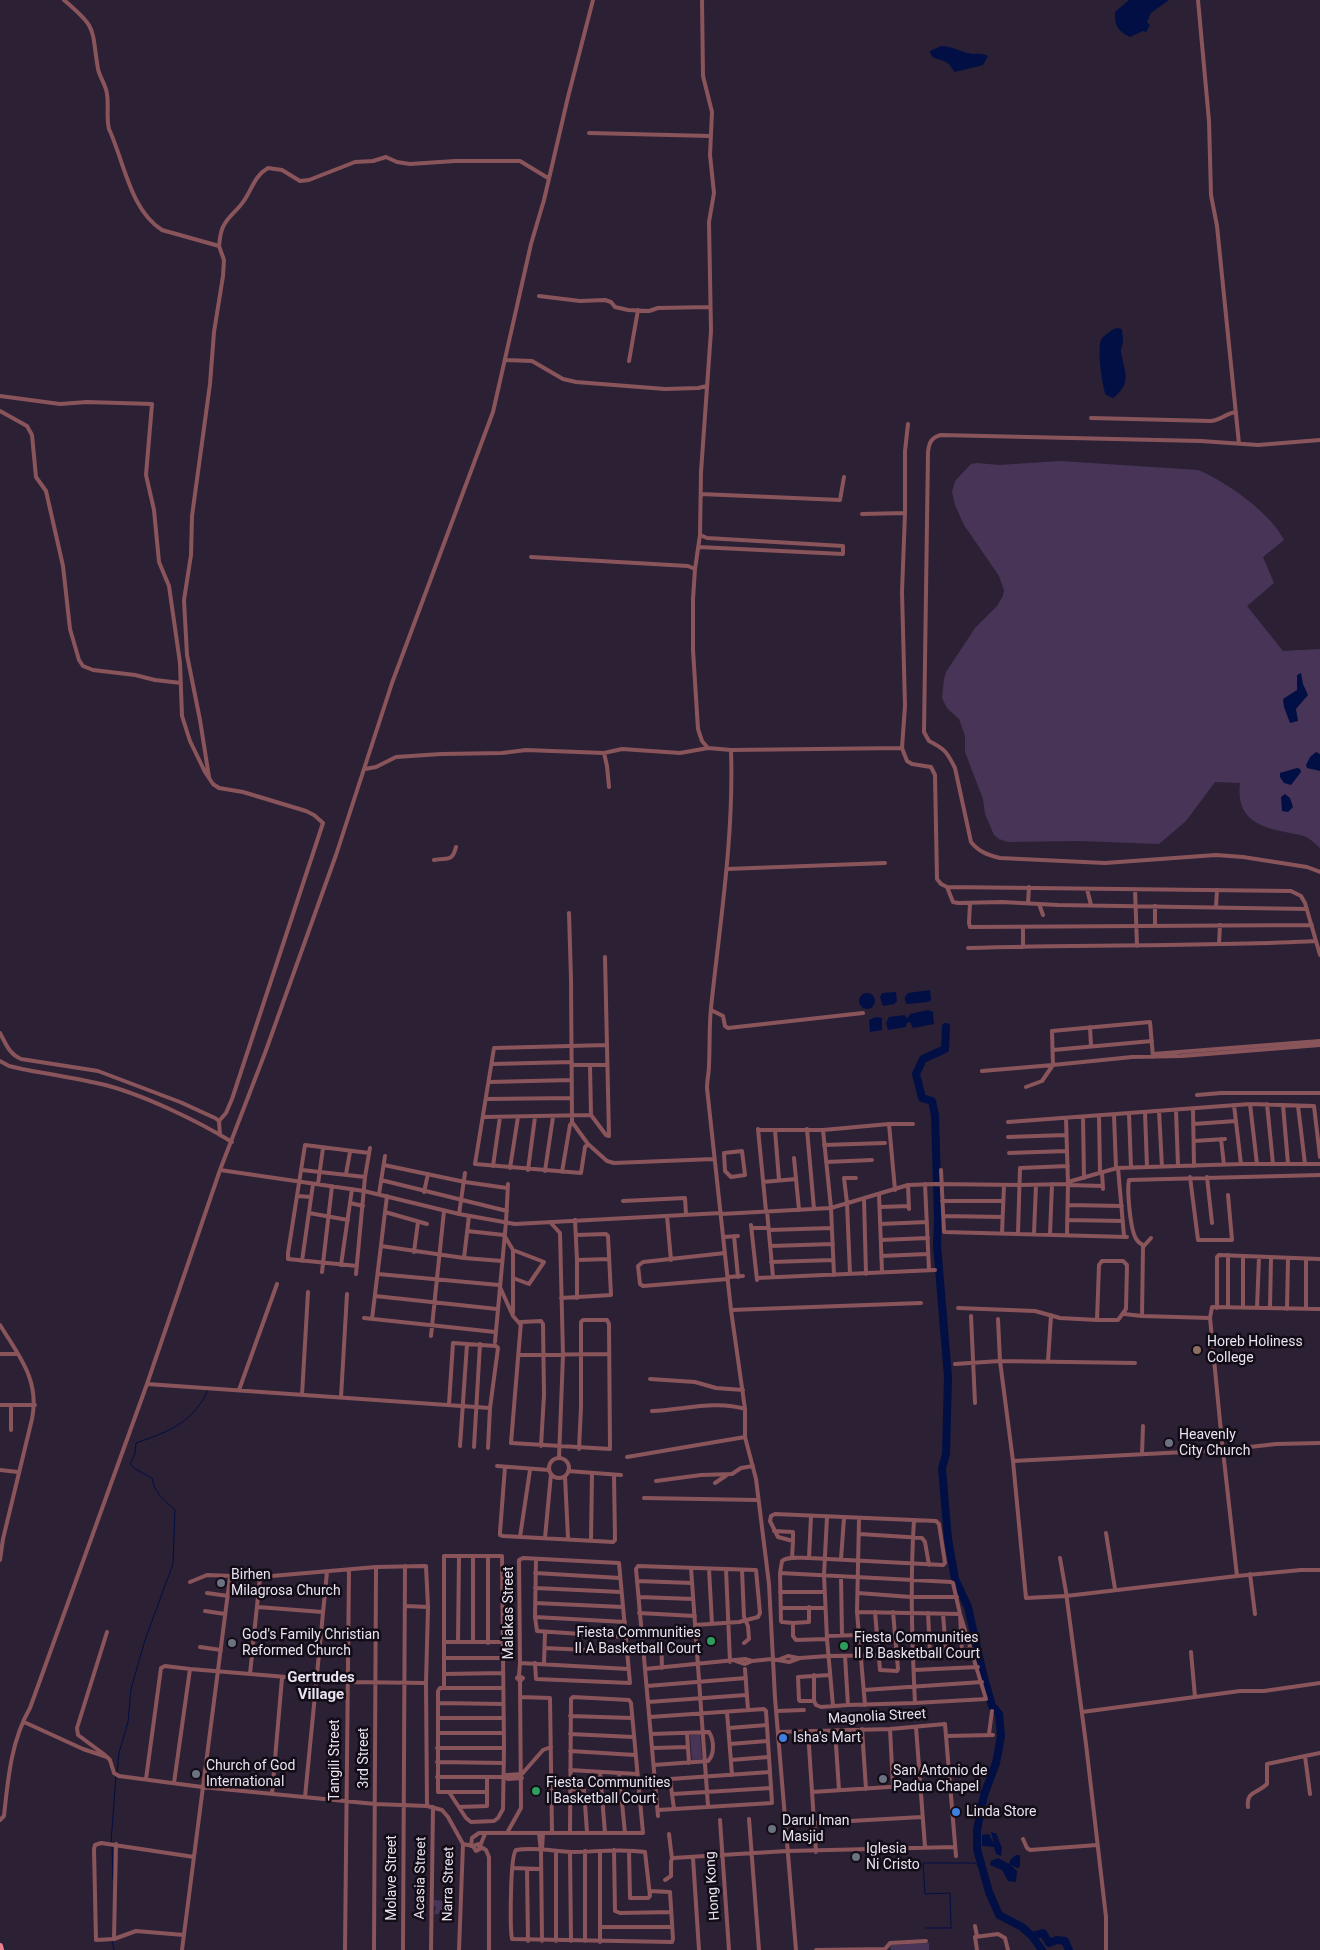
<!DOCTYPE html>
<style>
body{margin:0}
canvas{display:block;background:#2b2034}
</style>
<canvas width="1320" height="1950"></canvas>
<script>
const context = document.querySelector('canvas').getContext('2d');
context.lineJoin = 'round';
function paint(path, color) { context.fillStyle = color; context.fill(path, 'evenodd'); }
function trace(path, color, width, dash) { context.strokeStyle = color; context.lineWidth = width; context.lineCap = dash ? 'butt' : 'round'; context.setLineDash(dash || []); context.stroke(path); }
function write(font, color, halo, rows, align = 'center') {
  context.font = font + ' Roboto,sans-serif'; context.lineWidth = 5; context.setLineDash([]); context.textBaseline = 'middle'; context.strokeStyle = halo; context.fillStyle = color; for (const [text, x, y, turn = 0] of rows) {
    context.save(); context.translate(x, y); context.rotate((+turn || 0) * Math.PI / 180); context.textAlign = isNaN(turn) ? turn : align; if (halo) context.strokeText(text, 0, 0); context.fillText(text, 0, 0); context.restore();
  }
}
const green = new Path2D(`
 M1060 461 1198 470C1225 481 1271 513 1284 540L1263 557 1274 583 1247 606 1283 651 1320 649V848C1316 845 1313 841 1308 838 1303 835 1295 834 1290 833 1258 827 1236 819 1240 783L1215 782 1186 821 1159 844 1079 841 1008 842 999 839 994 835 985 814 983 799 965 752V736L959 719 947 708 942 698 944 679 946 672 975 628 997 606 1003 596 1004 590 999 576 964 525 955 505 952 492 955 481 971 464 977 463 999 465Z
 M700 1734 702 1759 692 1760 690 1735Z
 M434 1900 445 1901V1908H449L448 1914H434L436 1907 434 1906Z
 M929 1943V1950H891L890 1945Z`);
const water = new Path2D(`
 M1129 0H1169L1151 13 1147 22 1150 25 1146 32 1143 31 1130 37C1118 31 1114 25 1115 12Z
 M941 46C951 46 959 51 968 53 975 55 981 52 988 56L983 65 955 72C952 69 950 64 946 62 939 58 931 60 930 51Z
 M1117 328 1122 329C1122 333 1123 337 1123 341 1123 346 1120 349 1121 353 1125 372 1132 384 1113 398L1106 395C1102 386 1097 349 1101 340 1104 335 1113 329 1117 328Z
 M1301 673 1303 684 1308 695 1296 709 1298 721 1290 723 1284 707 1283 699 1297 690V675Z
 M1316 752 1320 754V771L1307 768 1306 765 1310 757Z
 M1297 768 1300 769 1301 772 1291 785 1284 783 1280 777V773Z
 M1285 794 1290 798 1293 807 1288 812 1282 811 1281 797Z
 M930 990 931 1000 928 1002 907 1004 905 1001V997L908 993Z
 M896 992 897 1001 894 1004 883 1006 880 997 882 993Z
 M859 1001a8 8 0 1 1 16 0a8 8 0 1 1-16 0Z
 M928 1010 933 1012 934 1024 913 1028 910 1022 907 1023 906 1027 888 1030 886 1023 889 1017 905 1015 907 1019 910 1014Z
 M876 1017 882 1018V1030L870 1032 869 1020Z
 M992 1831 993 1833H996L1002 1848 1001 1856 996 1854 994 1847 982 1846V1835L989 1834 994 1844 991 1832Z
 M1016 1855H1020V1867L1017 1868 1010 1864 1017 1871 1016 1882 1008 1881 1002 1870 990 1865 991 1861 998 1858 1009 1864 1010 1860Z`);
const stream = new Path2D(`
 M117 1773 119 1753 128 1722 131 1689 145 1640 173 1564 175 1510C164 1500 154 1492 152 1478L135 1469 130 1464 135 1453 136 1443C168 1432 193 1423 208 1390
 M111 1842 116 1777
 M112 1846 113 1879
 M926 1928H951L950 1893 925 1894 923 1863H974L982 1866
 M112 1941 114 1950`);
const river = new Path2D(`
 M946 1027 945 1049 923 1059 916 1074 922 1098 932 1101 935 1115 938 1220 937 1245 948 1377 946 1454 942 1468 948 1539 955 1579 968 1607 983 1674 992 1706 999 1714 1001 1736 996 1763 984 1795 977 1830V1849L989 1892 999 1915 1022 1927 1032 1936 1043 1933 1049 1943 1057 1940 1065 1941 1069 1950
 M1032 1936 1042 1950`);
const street = new Path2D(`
 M64 0C98 29 91 27 98 69 100 78 106 85 107 94 109 106 106 117 109 129 124 161 130 210 162 230L219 246C220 239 220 233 223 227 227 217 237 211 243 202 252 190 254 176 268 168L282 170 300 181 309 180 355 162 373 161 386 157 397 162 410 164 455 161H520L548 178
 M702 0 703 76 712 112 710 155 714 193 709 222 711 331 701 472 700 535 695 569 693 599V650L698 729 702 741 708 748
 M1198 0 1209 121 1211 195 1217 226 1239 444
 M589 133 710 136
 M539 296 580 301 605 300 611 302 615 307 628 310 649 311 658 308 710 307
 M506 360 532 361 563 379 576 382 665 389 698 388 707 386
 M629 361 638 310
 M0 396 60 404 87 402 152 404 146 475 154 510 159 562 169 586 180 663 182 716 190 741 205 772 213 784 219 788 243 792 306 811 314 815 323 823 232 1099 226 1113 219 1121
 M0 411 27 426 32 435 36 477 46 491 63 566 70 629 79 660 83 666 93 670 135 675 155 680 181 683
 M1091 418 1211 421C1222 420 1226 413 1236 412
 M908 424 905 451V513L902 592 905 706 902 748 907 761 912 764 931 767 935 775 937 879 941 884 947 887 1291 891 1301 896 1305 903 1320 955
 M1320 440 1258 445 1201 441 941 435C932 437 929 442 928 452L924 732 929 741C945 749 947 752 955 768L971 842C979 852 988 855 1000 858L1105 863 1216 855 1243 857 1307 867 1320 872
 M701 494 840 500 844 477
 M862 514 905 513
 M698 547 843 554V546L707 538 700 535
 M531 557 688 566 695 569
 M731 750C734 837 720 922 711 1008 709 1027 710 1047 709 1065 709 1073 707 1080 707 1088L731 1310 745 1409V1437L756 1479 769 1584 775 1698 796 1950
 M604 753 607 766 609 787
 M365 769 376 767 396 757 441 754 502 753 526 750 604 753 622 749 680 753 708 748 731 750 902 748
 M209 777 200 720 187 655 184 600 191 555 192 516 210 384 214 332 223 276 224 260 219 246
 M434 860C447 857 452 863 456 847
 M727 869 885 863
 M947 887 953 902 958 903 1002 902 1058 905 1307 909
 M1087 889 1091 905
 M1135 889 1137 946
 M970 903 969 923 970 927 1312 925
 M1028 903 1029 887
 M1039 904 1043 915
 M1216 907 1217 890
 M569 913 571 979 572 1122 588 1144 607 1161 614 1163 714 1159
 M1155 926V906
 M1023 927V947
 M1219 944 1220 925
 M968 948C1084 944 1200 947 1316 941
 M711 1010 723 1016 725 1026 728 1028 863 1013
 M1090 1027 1091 1046
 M0 1033C6 1044 9 1054 21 1059L98 1071 180 1102 215 1118 219 1121 220 1135
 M1053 1050 1152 1041
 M1153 1054 1320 1041
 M0 1061 9 1066 22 1069C48 1074 75 1078 101 1084 140 1093 198 1121 232 1142
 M492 1064 572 1062
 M572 1065H607
 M590 1065 591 1115 606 1135 609 1136 605 957
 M982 1071 1053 1065 1052 1031 1150 1022 1153 1057
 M489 1082 572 1080
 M1026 1087 1042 1081 1053 1065 1132 1057 1182 1056 1320 1045
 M1197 1095 1221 1093H1320
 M486 1099 572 1098
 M1250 1104 1257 1164
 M1267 1104 1273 1164
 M1234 1105 1241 1164
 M1283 1105 1288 1164
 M1298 1106 1305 1164
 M1193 1109 1194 1166
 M1176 1110 1178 1166
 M1159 1111 1162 1167
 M1145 1112 1147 1167
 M1129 1114 1131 1167
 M1114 1115 1116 1168
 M1099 1116 1100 1173
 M483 1117 591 1115
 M1083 1117 1084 1178
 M1066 1118 1068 1184 1067 1235
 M1008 1122 1250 1104 1314 1106 1320 1157
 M889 1124 895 1190
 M1193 1124 1236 1121
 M758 1129 766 1211
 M807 1129 814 1209
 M758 1130H823L889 1124H913
 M775 1130 779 1180
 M823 1130 831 1208 834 1275
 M1008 1137 1066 1135
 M1221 1139 1224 1165
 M1194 1141 1225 1139
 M588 1144 585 1147 581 1173 475 1164 494 1048 607 1045
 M824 1145 885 1143
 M742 1151 745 1175 731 1177 725 1171 724 1153Z
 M1009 1153 1067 1151
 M794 1158 799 1210
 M826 1162 872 1160
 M384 1165 465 1182 507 1188
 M493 1166 500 1117
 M510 1168 518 1117
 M1118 1168 1124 1236
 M220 1170 364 1191 459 1214 515 1224 721 1213
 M302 1170 365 1177
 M528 1170 535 1117
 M941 1170 944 1232 1127 1237
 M545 1171 553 1117
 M562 1172 570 1125 572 1122
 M1102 1172 1103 1189
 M346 1174 350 1152
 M1190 1177 1198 1240H1232L1228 1195
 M1207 1177 1212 1223
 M381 1180 507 1211
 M763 1182 796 1179
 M1068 1182 1117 1168 1241 1164H1320
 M318 1184 323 1148
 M925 1184 929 1270
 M908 1185 909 1209
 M1068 1185 1103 1186
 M424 1192 428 1174
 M379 1194 385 1156
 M879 1194 882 1272
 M298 1196 311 1197
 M864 1199 866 1274
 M623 1201 685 1198 686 1214
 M942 1201H1003
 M350 1203 363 1206
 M847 1203 850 1274
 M847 1203 844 1178H856
 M1068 1205 1122 1206
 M880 1207 909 1206
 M767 1211 773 1277
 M385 1212 427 1224
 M309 1213 348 1220
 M459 1214 465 1173
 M721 1214 831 1208 908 1185 935 1184 1020 1185 1068 1184
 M667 1216 671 1260
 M943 1216 1002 1217
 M575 1220 577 1260V1298
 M1067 1220 1123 1221
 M550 1222 560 1233 563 1355 559 1458
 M880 1224 927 1222
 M751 1225 757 1280
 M752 1228H768
 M769 1230 832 1228
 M467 1231 504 1235 513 1250V1313
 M1002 1233 1004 1185
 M1018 1233 1020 1168 1068 1166
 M1034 1233 1036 1185
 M1050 1234 1052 1184
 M734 1236 738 1277
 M724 1237 738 1236
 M881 1240 928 1238
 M1143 1245C1141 1244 1138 1242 1137 1240 1130 1232 1127 1190 1129 1180L1320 1175
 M381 1246 464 1258 502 1261
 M770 1246 833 1244
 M513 1250 544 1262 529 1284 513 1278
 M414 1252 418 1222
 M725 1253 643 1262 638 1266 640 1284 643 1286 728 1279
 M881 1256 927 1254
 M464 1258 469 1216
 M577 1260 609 1259
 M302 1261 313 1184
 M1102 1261H1123L1127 1265 1126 1309 1118 1320H1097L1099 1265Z
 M771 1262 833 1260
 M341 1265 352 1189
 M357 1266 288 1259V1253L305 1145 369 1153
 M322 1272 332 1186
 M356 1274 365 1177 370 1148
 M378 1274 499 1285 513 1316 520 1324
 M728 1277 743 1276
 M757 1278 935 1270
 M375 1296 497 1309
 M561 1298 611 1295 608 1236 606 1234 576 1235
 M1228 1307V1255
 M1243 1307V1257
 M958 1308 1035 1311 1060 1318 1097 1320
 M1217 1308V1257L1219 1255 1320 1259
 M1257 1308 1259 1257
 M1270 1308 1271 1258
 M1287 1309 1288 1259
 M1306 1309V1259
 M731 1310 921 1303
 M1124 1314 1142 1316
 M971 1316 975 1403
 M364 1318 495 1332
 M1210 1318 1212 1307 1320 1309
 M372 1319 387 1196
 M998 1319 1000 1361 1013 1461 1026 1598 1066 1596 1237 1576 1222 1442 1210 1318 1142 1316 1143 1247 1151 1238
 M0 1325C19 1356 40 1380 32 1419L3 1539 0 1560
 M431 1336 444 1211
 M495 1342 506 1222 508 1184
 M0 1354H17
 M518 1355 609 1354
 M1048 1361 1051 1315
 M955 1364 1000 1361 1135 1363
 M650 1379 695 1382 716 1388 743 1390
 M147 1384 490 1408
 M239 1390 277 1284
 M302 1395 308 1292
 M341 1397 347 1294
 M449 1404 453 1343 496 1346 498 1348 490 1408 488 1448
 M0 1405H35
 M652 1411C682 1410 716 1400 745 1409
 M11 1430V1405
 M460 1446 467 1344
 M541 1446 544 1395 543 1324 541 1321 521 1322 511 1443 610 1449 609 1324 607 1320H583L581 1322V1407L579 1449
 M474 1447 480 1344
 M1142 1454 1143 1426
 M627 1457 745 1437
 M549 1468a10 10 0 1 1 20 0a10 10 0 1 1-20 0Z
 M1013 1461 1223 1450 1276 1444 1320 1443
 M497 1466 549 1470
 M505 1467 500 1532V1535L503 1536 613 1542 615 1540 614 1475
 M0 1470 18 1472
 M568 1471 621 1475
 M565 1476 568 1538
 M656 1481 701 1475 732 1474 741 1468 753 1466
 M715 1483 727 1475
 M644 1498 757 1500
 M859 1519 857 1612 865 1705
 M774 1531 793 1532V1541
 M1106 1533 1115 1589
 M860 1534 922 1538 925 1542 929 1565
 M520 1537 530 1470
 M545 1538 551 1474
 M591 1540 592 1473
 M792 1558 793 1541 778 1537 770 1521 771 1516 775 1514 936 1521 939 1524 945 1563 943 1565 809 1558C801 1558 788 1556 782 1561L780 1573 781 1621 782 1622 793 1623V1636L796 1640 827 1639 833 1706
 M809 1558 811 1516
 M1060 1558 1066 1592 1086 1744 1106 1917V1950
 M536 1559 535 1617 537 1631 625 1637
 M841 1559 844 1518
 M691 1568 708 1806
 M709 1569 712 1624
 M726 1569 730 1662
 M742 1570 744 1617 748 1626 749 1639 744 1643
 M535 1573 620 1578
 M780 1573 951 1582 953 1583 960 1614 986 1699 915 1703C912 1641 910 1582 914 1520
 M1250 1574 1255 1614
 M1237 1576 1301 1570H1320
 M841 1577 842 1635
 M637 1581 692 1583
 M190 1582 207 1575 260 1577 376 1567 426 1566 428 1607 426 1683 427 1806
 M535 1588 621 1592
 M780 1592H825
 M207 1593 228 1596
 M858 1593 911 1597H957
 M639 1597 693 1599
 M535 1603 623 1607
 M406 1606 428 1607
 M258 1607 322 1612
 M781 1608H825
 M205 1611 225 1614
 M857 1612 960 1614 962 1651
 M875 1612 880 1670 897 1671 898 1669 893 1612
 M639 1613 695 1616
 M928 1613 930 1653
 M943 1614 946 1652
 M535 1617 625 1622
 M793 1623 809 1622V1607
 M695 1625 739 1622 758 1617 760 1613 756 1570 638 1566 636 1569 645 1669 745 1659 752 1661 772 1659 789 1662 800 1658 828 1656 895 1655 972 1649
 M661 1631 662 1668
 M641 1632 696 1631
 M827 1636 858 1635
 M827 1639 824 1575 827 1517
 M444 1642H503
 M458 1642 459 1556
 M473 1642V1556
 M488 1643V1556
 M200 1647 221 1650
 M545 1648 627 1652
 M661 1648 697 1647
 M1191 1652 1195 1697
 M444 1658H503
 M780 1659 788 1656 798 1658
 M736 1661 745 1664 752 1661
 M520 1663 628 1669
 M544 1664 545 1632
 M645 1669 658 1816
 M745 1669 748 1710
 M914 1670 978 1667
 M250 1674 260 1577
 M444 1674 503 1673
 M814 1675V1701
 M830 1675 798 1677 799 1700 800 1701H814L816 1705 821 1707 848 1705 845 1656
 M519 1676 523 1678 520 1681 517 1678 519 1676 520 1663 519 1560 523 1558 619 1563 630 1683 536 1679 535 1663
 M647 1686 746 1678
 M444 1688V1556H502L504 1748 503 1809 498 1818 494 1821 471 1822 466 1818 449 1792
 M864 1690 982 1682
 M520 1697 550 1698 552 1833
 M648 1702 746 1695
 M438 1703 503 1704
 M848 1705 915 1703
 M777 1711 804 1710
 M727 1712 732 1775
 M1082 1712 1240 1691H1264L1320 1683
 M570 1716 632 1718
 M650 1717 764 1709 766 1711 772 1803 658 1810
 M438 1718H504
 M24 1722 83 1749 107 1757 110 1760 114 1773 119 1776 202 1787 375 1804 427 1806 442 1810 448 1817 463 1844 459 1950
 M916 1727 925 1847
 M729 1728 767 1725
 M862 1729 866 1789
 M890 1729 893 1787
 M835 1730 839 1790
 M808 1731 816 1852
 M778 1732 890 1729 945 1724 956 1856
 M438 1733H504
 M687 1733 689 1763
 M570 1734 633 1737
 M651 1734 709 1732C714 1740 715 1754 708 1761L654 1765
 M989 1734 992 1711
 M946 1736 993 1735
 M730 1744 767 1741
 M437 1748H504
 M653 1748 688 1747
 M570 1751 635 1755
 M105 1755 78 1735 77 1728 107 1632
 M731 1760 768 1757
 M437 1762 504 1763
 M570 1770 637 1774
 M600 1772 605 1833
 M619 1773 625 1833
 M522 1774 543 1750 551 1747
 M437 1777H504L507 1775 522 1774
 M504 1777 508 1779 522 1778
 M146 1779 161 1668 165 1666 190 1669
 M670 1779 674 1809
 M656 1780 770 1772
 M174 1783 190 1669 347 1682 426 1683
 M570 1789 584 1790 587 1832
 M487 1792H438V1691L440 1688H503
 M812 1792 920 1785
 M272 1794 282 1678
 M673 1794 771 1788
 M1310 1794 1305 1756 1320 1753
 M305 1797 327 1572
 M459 1807 487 1806V1777
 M1248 1807C1246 1791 1257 1794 1267 1784V1764L1305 1756
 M749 1819 759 1950
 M0 1820 4 1816C8 1779 11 1741 30 1708L147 1384 220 1170 265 1053 336 855 392 683 493 412 531 244 544 200 568 97 593 0
 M720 1820 729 1950
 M814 1823 922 1817
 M507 1833 521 1808 520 1681
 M539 1833 541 1852 542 1941
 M669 1834 672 1859
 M1023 1839 1027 1848 1030 1850 1097 1845
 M463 1844 473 1846 478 1844 480 1849 476 1851 473 1846
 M471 1846 472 1838 479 1833H643L631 1703 629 1700 573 1697 571 1699 570 1832
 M480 1846 485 1834
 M481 1847 486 1850 489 1857V1950
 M542 1850 543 1833
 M614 1850 615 1911 620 1913 671 1912
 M556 1851V1941
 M585 1851V1941
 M600 1851V1942
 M629 1851 630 1898H648L650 1896 645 1852C621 1848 595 1852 571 1852 552 1851 534 1847 516 1850 510 1856 510 1928 512 1939L672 1942 673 1939 670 1892 650 1891
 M570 1852 571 1941
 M693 1858 699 1950
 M512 1868 541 1869
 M527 1869 528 1941
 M665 1880 671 1876V1861L673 1858 787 1851 955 1847
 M975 1926 977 1936
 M600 1927H672
 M184 1935 136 1931 114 1939 96 1940 94 1849 95 1845 101 1843 194 1857
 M114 1939 116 1844
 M182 1950 230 1577
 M345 1950 349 1570
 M374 1950 376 1567
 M403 1950 405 1566
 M431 1950 433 1807
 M816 1950 885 1949 890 1943 926 1941
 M977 1950 975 1937 998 1934 1005 1938 1008 1950`);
const primary = new Path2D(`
 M0 1946 1 1950`);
const markers = [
 [1197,1350,5,"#8d6e63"],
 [1169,1443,5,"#6b7280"],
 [221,1583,5,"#6b7280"],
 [711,1641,5,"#2e9e5b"],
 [232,1643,5,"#6b7280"],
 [844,1646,5,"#2e9e5b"],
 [783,1738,5,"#3f7fe0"],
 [196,1774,5,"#6b7280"],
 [883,1779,5,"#6b7280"],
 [536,1791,5,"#2e9e5b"],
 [956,1812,5,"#3f7fe0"],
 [772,1829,5,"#6b7280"],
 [856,1857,5,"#6b7280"]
];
const poiNames = [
 ["Horeb Holiness",1207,1342],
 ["College",1207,1358],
 ["Heavenly",1179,1435],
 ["City Church",1179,1451],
 ["Birhen",231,1575],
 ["Milagrosa Church",231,1591],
 ["Fiesta Communities",701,1633,"right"],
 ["II A Basketball Court",701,1649,"right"],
 ["God's Family Christian",242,1635],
 ["Reformed Church",242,1651],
 ["Fiesta Communities",854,1638],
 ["II B Basketball Court",854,1654],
 ["Isha's Mart",793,1738],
 ["Church of God",206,1766],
 ["International",206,1782],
 ["San Antonio de",893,1771],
 ["Padua Chapel",893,1787],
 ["Fiesta Communities",546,1783],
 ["I Basketball Court",546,1799],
 ["Linda Store",966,1812],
 ["Darul Iman",782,1821],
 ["Masjid",782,1837],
 ["Iglesia",866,1849],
 ["Ni Cristo",866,1865]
];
const streetNames = [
 ["Malakas Street",509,1613,-90],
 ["Magnolia Street",877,1717,-3],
 ["3rd Street",364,1758,-90],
 ["Tangili Street",335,1760,-90],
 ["Molave Street",392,1878,-90],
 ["Acasia Street",421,1878,-89],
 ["Narra Street",449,1884,-89],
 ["Hong Kong",713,1886,-94]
];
const neighbourhoodNames = [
 ["Gertrudes",321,1678],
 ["Village",321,1695]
];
paint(green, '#483457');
paint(water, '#010f44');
trace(stream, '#010f44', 1);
trace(river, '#010f44', 8);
trace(street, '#8a545b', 4);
trace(primary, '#ef8090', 6);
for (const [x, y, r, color] of markers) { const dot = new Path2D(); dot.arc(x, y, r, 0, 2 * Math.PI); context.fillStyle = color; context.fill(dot); trace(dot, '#110c15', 2); }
write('14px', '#e9e2ef', '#110c15', poiNames, 'left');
write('14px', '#e9e2ef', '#110c15', streetNames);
write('bold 15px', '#e9e2ef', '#110c15', neighbourhoodNames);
</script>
